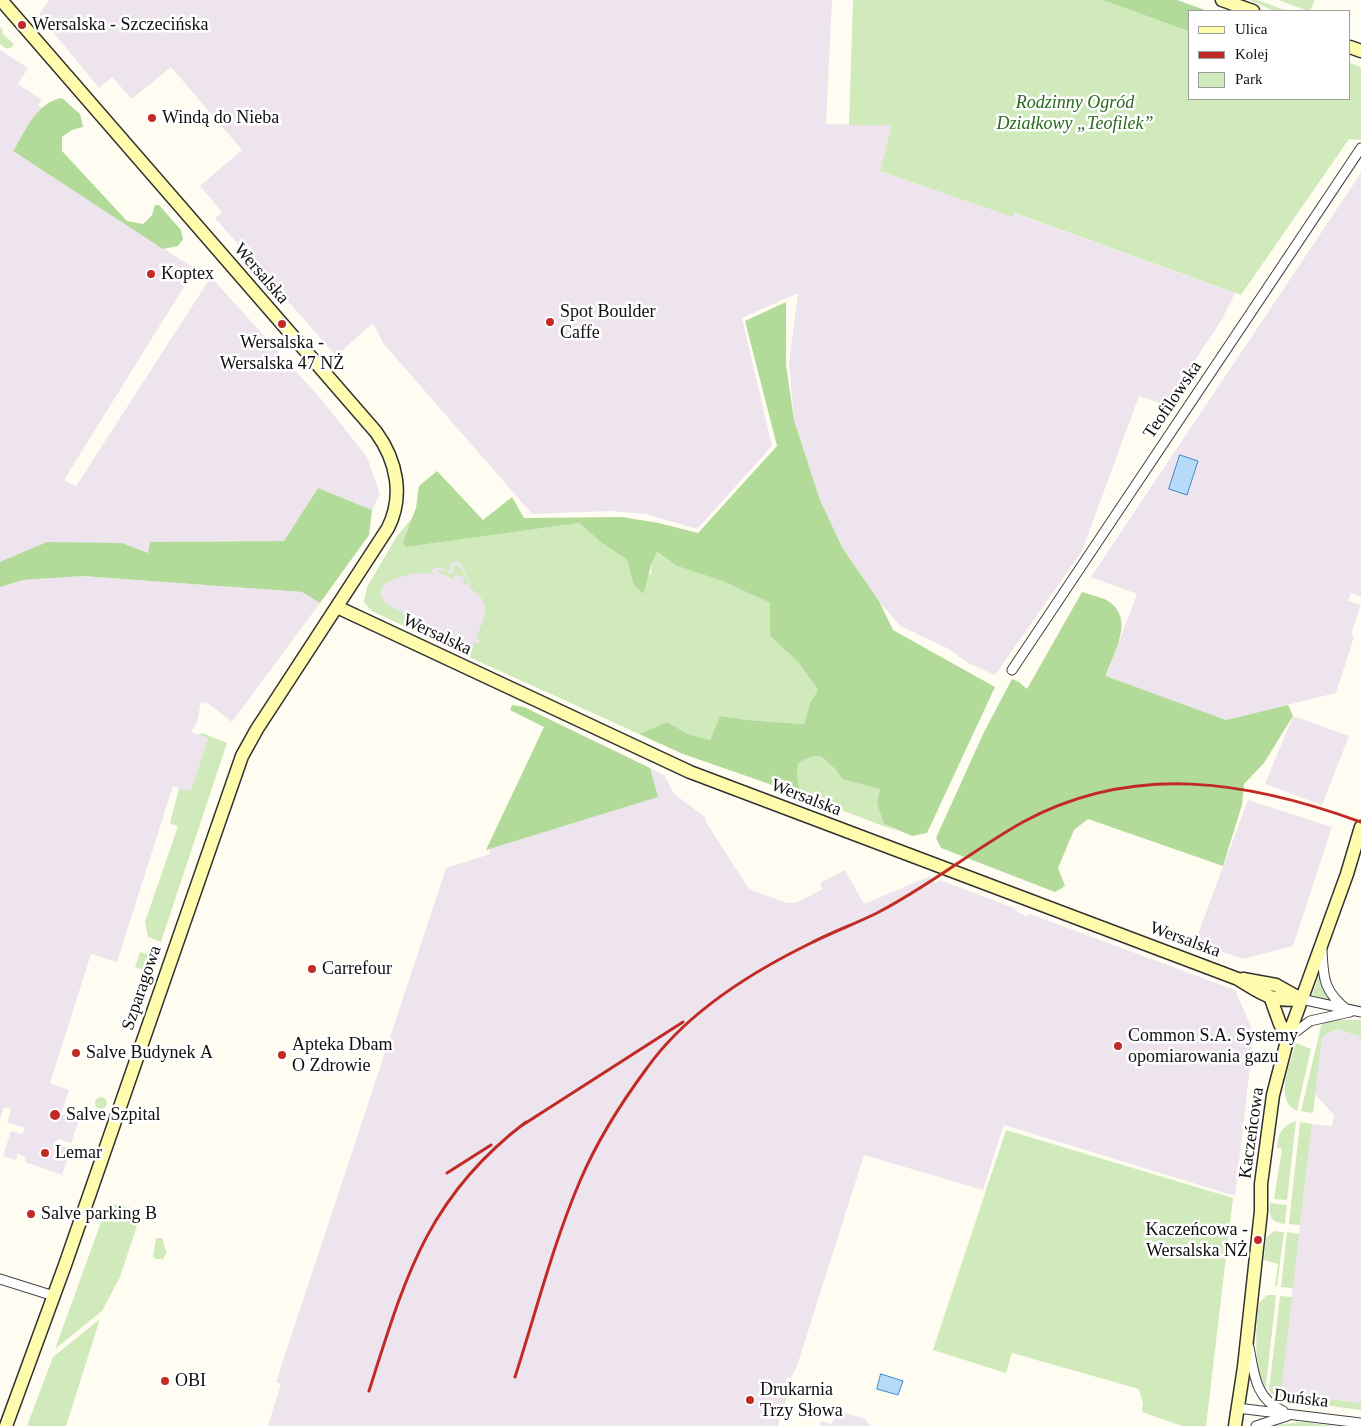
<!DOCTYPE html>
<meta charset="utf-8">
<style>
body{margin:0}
#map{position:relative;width:1361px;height:1426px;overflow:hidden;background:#fffdf2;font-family:Georgia,serif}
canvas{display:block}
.legend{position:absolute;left:1188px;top:10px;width:162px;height:90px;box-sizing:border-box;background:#fff;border:1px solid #9f9f9f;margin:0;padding:6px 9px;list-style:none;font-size:15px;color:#0f0f0f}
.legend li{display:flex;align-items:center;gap:10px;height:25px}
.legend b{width:25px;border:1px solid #9f9f9f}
</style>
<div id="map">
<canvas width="1361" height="1426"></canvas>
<ul class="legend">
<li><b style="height:6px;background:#fffcad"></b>Ulica</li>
<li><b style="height:6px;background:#c22a25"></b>Kolej</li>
<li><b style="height:14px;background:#d0eabb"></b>Park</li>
</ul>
</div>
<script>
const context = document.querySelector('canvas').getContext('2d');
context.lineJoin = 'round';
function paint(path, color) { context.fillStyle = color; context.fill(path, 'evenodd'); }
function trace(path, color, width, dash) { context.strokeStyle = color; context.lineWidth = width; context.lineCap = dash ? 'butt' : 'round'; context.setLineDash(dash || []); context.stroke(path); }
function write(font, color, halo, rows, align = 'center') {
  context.font = font + ' Georgia,serif'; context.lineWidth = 5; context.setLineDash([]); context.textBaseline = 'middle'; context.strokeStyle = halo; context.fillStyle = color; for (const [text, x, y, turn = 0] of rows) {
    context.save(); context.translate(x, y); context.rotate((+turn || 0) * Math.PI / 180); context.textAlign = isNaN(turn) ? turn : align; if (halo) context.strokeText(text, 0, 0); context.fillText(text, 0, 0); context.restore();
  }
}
const industrial = new Path2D(`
 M49 0H832L826 124 892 125 880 171 1012 217 1014 213 1235 293 1221 321 1165 405 1139 396 1082 551 995 675 968 663 949 649 900 626 879 601 843 549 820 500 794 420 789 363 798 293 742 318 772 446 697 529 645 514 611 511 532 514 383 343 373 323 336 356 215 218 222 212 200 186 242 150 171 67 132 99 112 77 99 88 39 15Z
 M0 50 28 68 18 84 42 100 38 106 41 107 13 151 195 269 64 480 76 486 211 277 321 399 367 457 380 494 372 510 318 488 284 541 150 542 148 553 122 543 0 562Z
 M1361 173V597L1351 593 1348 601 1361 605 1351 634 1354 637 1336 693 1226 720 1106 676 1137 594 1091 577Z
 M460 558 495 616 478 657 364 603 374 585Z
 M82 576 302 592 320 603 232 722 209 704 201 702 197 722 191 732 208 738 191 792 173 786 117 962 91 954 50 1083 69 1090 61 1114 79 1120 71 1143 58 1139 56 1144 71 1149 62 1175 25 1162 26 1157 18 1154 16 1160 3 1156 11 1131 22 1134 25 1128 7 1122 11 1109 4 1107 0 1119V587L23 580Z
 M1293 716 1349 736 1322 805 1265 784Z
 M650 768 664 775 674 794 704 816 706 822 749 889 787 903H795L823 889 820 883 845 870 864 904 930 876 935 883 940 880 1014 908 1017 912 1026 916 1030 914 1235 990 1254 1033 1235 1196 1004 1125 983 1190 864 1155 797 1366 791 1378 787 1377 783 1392 788 1394 778 1426H268L281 1384 276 1382 446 868 490 854 489 849 657 797Z
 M1248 800 1332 827 1293 946 1243 959 1195 942Z
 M1337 1029 1361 1037V1403L1280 1393 1312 1124 1332 1126 1333 1121 1334 1115 1315 1094 1322 1037Z
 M846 1413 865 1419 870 1426H820L821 1421 831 1424 835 1418Z`);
const green = new Path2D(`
 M853 0H1103L1190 32V99H1350V63L1361 67V140L1349 139 1241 295 1015 213 1012 217 880 171 892 125H849Z
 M1249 0H1257L1288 11H1274Z
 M1278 0H1315L1310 11H1308Z
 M0 27 3 31 2 33 14 44 11 48H5L0 44Z
 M413 517 406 547 579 523 602 543 627 560 633 583 651 574 652 560 656 552 677 566 722 581 770 603V636L798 662 818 690 810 703 804 724 747 720 720 716 710 740 688 734 667 722 639 734 469 657 475 642 478 644 480 640 476 638C485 617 493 601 469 588L471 584 461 564 457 561 451 563 450 571C444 572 440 563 432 570L433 574C419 570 396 577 383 585L380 595 387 605 457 639 460 644 457 651 372 611 364 602 367 587 397 536Z
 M454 564 459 566 469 581 468 585 459 582 463 583 465 578 456 574 453 578 456 581 436 571 443 570 450 574 454 571Z
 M202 733 227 743 161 942 148 937 145 922 178 826 170 823 179 788 191 791 208 738 198 735Z
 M813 756H821L836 770 842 779 881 789 884 824 899 832 801 795 797 776 798 763Z
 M140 952 156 957 150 972 135 967Z
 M1321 971 1323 986 1331 1000 1312 995Z
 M1338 1020H1361V1037L1337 1029 1322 1037 1313 1113 1301 1111 1322 1022Z
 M1296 1043 1311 1049 1297 1111C1273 1100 1291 1062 1296 1043Z
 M95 1103a6 6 0 1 1 12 0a6 6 0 1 1-12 0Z
 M1296 1121 1287 1200 1274 1199 1282 1149 1277 1148C1278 1133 1282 1126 1296 1121Z
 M1300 1122 1312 1124 1300 1225 1289 1224Z
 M1006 1130 1233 1198 1206 1426H1182L1142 1412 1143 1404 1139 1389 1012 1353 1006 1373 933 1350Z
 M108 1203 132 1208 141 1214 120 1277 102 1311 55 1349Z
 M1270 1203 1287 1205 1285 1224C1270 1222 1269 1216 1270 1203Z
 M1274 1231 1284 1232 1277 1286H1275L1278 1264 1264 1260 1266 1238Z
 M1287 1232 1299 1234 1293 1288 1281 1287Z
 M156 1238H162C164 1243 164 1247 167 1252L163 1259H156L153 1256Z
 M1267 1295H1276L1265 1395C1254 1361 1255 1337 1259 1303Z
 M1280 1296 1292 1297 1281 1393 1361 1403V1410L1276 1399 1269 1390Z
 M100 1319 66 1426H27L53 1357Z
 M1302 1422 1335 1426H1266Z`);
const forest = new Path2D(`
 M1103 0H1177L1208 11H1190V32Z
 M62 98 80 114 83 127 72 130 62 137V151L127 221 143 224 152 215 155 205H159L181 230 183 239 178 246 163 249 13 151C26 131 36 102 62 98Z
 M786 302V365L794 420 820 500 843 549 879 601 893 630 995 687 927 833 912 836 884 824 877 803 880 789 842 779 836 770 821 756H813L798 763 797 776 801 795 683 754 639 734 667 722 688 734 710 740 720 716 747 720 804 724 810 703 818 690 798 662 770 636V603L722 581 677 566 657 552C650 562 648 581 643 594L633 583 627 560 602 543 579 523 406 547 403 542 416 508 419 486 437 471 483 520 512 497 524 518 622 517 659 523 698 533 777 446 745 321Z
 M318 488 372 510 369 535 320 603 302 592 82 576 23 580 0 587V562L47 542 122 543 148 553 150 542 284 541Z
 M1082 592C1090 595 1101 597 1108 601 1136 619 1113 653 1106 676L1226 720 1288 705 1293 716 1264 763 1244 784 1242 805 1223 866 1088 819 1074 830 1058 868 1065 886 1055 892 941 848 936 838 984 732 1012 679 1019 682 1027 689Z
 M512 705 524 707 650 768 658 797 486 850 544 727 510 710Z`);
const water = new Path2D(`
 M1180 455 1198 461 1187 495 1169 489Z
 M881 1374 903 1381 898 1395 877 1389Z`);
const street = new Path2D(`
 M1012 670 1361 148
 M1322 949C1323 979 1324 993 1350 1012
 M1301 999 1361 1012
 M1289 1037 1310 1021 1350 1012
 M0 1279 54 1296
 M1249 1347C1254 1373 1255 1399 1283 1411
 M1237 1408 1361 1423
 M1256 1426 1287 1416`);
const secondary = new Path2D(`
 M1 0 376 432C397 461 404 496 388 528L257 729 242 756 65 1265 6 1426
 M1222 0 1253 11
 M1350 47 1361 51
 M337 607 690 772 1238 979C1261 993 1273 1003 1301 999
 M1243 979 1276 985 1301 999
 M1271 999 1280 1024 1288 1037
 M1235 1426 1244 1367 1261 1211V1184L1273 1095 1288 1037 1347 874 1361 827`);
const rail = new Path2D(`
 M521 1126 683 1022
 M447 1173 491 1145
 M515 1377C536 1312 553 1244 580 1181 597 1141 621 1103 647 1068 686 1013 750 973 809 944 832 932 855 924 877 913 928 887 973 850 1023 822 1134 762 1248 781 1361 822
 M369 1391C405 1278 427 1197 526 1122`);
const markers = [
 [22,25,5,"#c22a25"],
 [152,118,5,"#c22a25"],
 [151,274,5,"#c22a25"],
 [550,322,5,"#c22a25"],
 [282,324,5,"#c22a25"],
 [312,969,5,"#c22a25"],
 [1118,1046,5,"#c22a25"],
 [76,1053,5,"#c22a25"],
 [282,1055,5,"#c22a25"],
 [55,1115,6,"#c22a25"],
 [45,1153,5,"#c22a25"],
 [31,1214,5,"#c22a25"],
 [1258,1240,5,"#c22a25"],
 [165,1381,5,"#c22a25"],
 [750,1400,5,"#c22a25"]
];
const poiNames = [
 ["Wersalska - Szczecińska",32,25],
 ["Windą do Nieba",162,118],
 ["Koptex",161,274],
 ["Spot Boulder",560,312],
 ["Caffe",560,333],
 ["Wersalska -",282,343,"center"],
 ["Wersalska 47 NŻ",282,364,"center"],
 ["Carrefour",322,969],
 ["Common S.A. Systemy",1128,1036],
 ["opomiarowania gazu",1128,1057],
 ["Apteka Dbam",292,1045],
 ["O Zdrowie",292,1066],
 ["Salve Budynek A",86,1053],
 ["Salve Szpital",66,1115],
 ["Lemar",55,1153],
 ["Salve parking B",41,1214],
 ["Kaczeńcowa -",1248,1230,"right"],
 ["Wersalska NŻ",1248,1251,"right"],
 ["OBI",175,1381],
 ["Drukarnia",760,1390],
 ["Trzy Słowa",760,1411]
];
const parkNames = [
 ["Rodzinny Ogród",1075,103],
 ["Działkowy „Teofilek”",1075,124]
];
const streetNames = [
 ["Wersalska",261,274,49],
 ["Teofilowska",1173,400,-56],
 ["Wersalska",437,635,25],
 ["Wersalska",806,798,21],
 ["Wersalska",1185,940,20],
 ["Szparagowa",142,988,-71],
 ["Kaczeńcowa",1252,1133,-82],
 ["Duńska",1301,1399,7]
];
paint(industrial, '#eee4ee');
paint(green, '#d0eabb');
paint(forest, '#b2db9a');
paint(water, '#b6daf7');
trace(water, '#3c89ce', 1);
trace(street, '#424242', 11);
trace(secondary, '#313131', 15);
trace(street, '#fff', 9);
trace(secondary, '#fffcad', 12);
trace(rail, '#c22a25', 3);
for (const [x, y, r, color] of markers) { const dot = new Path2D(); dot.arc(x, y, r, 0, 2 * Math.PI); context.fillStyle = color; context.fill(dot); trace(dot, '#fff', 2); }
write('18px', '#0f0f0f', '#fff', poiNames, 'left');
write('italic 18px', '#28691e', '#fff', parkNames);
write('18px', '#0f0f0f', '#fff', streetNames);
</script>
